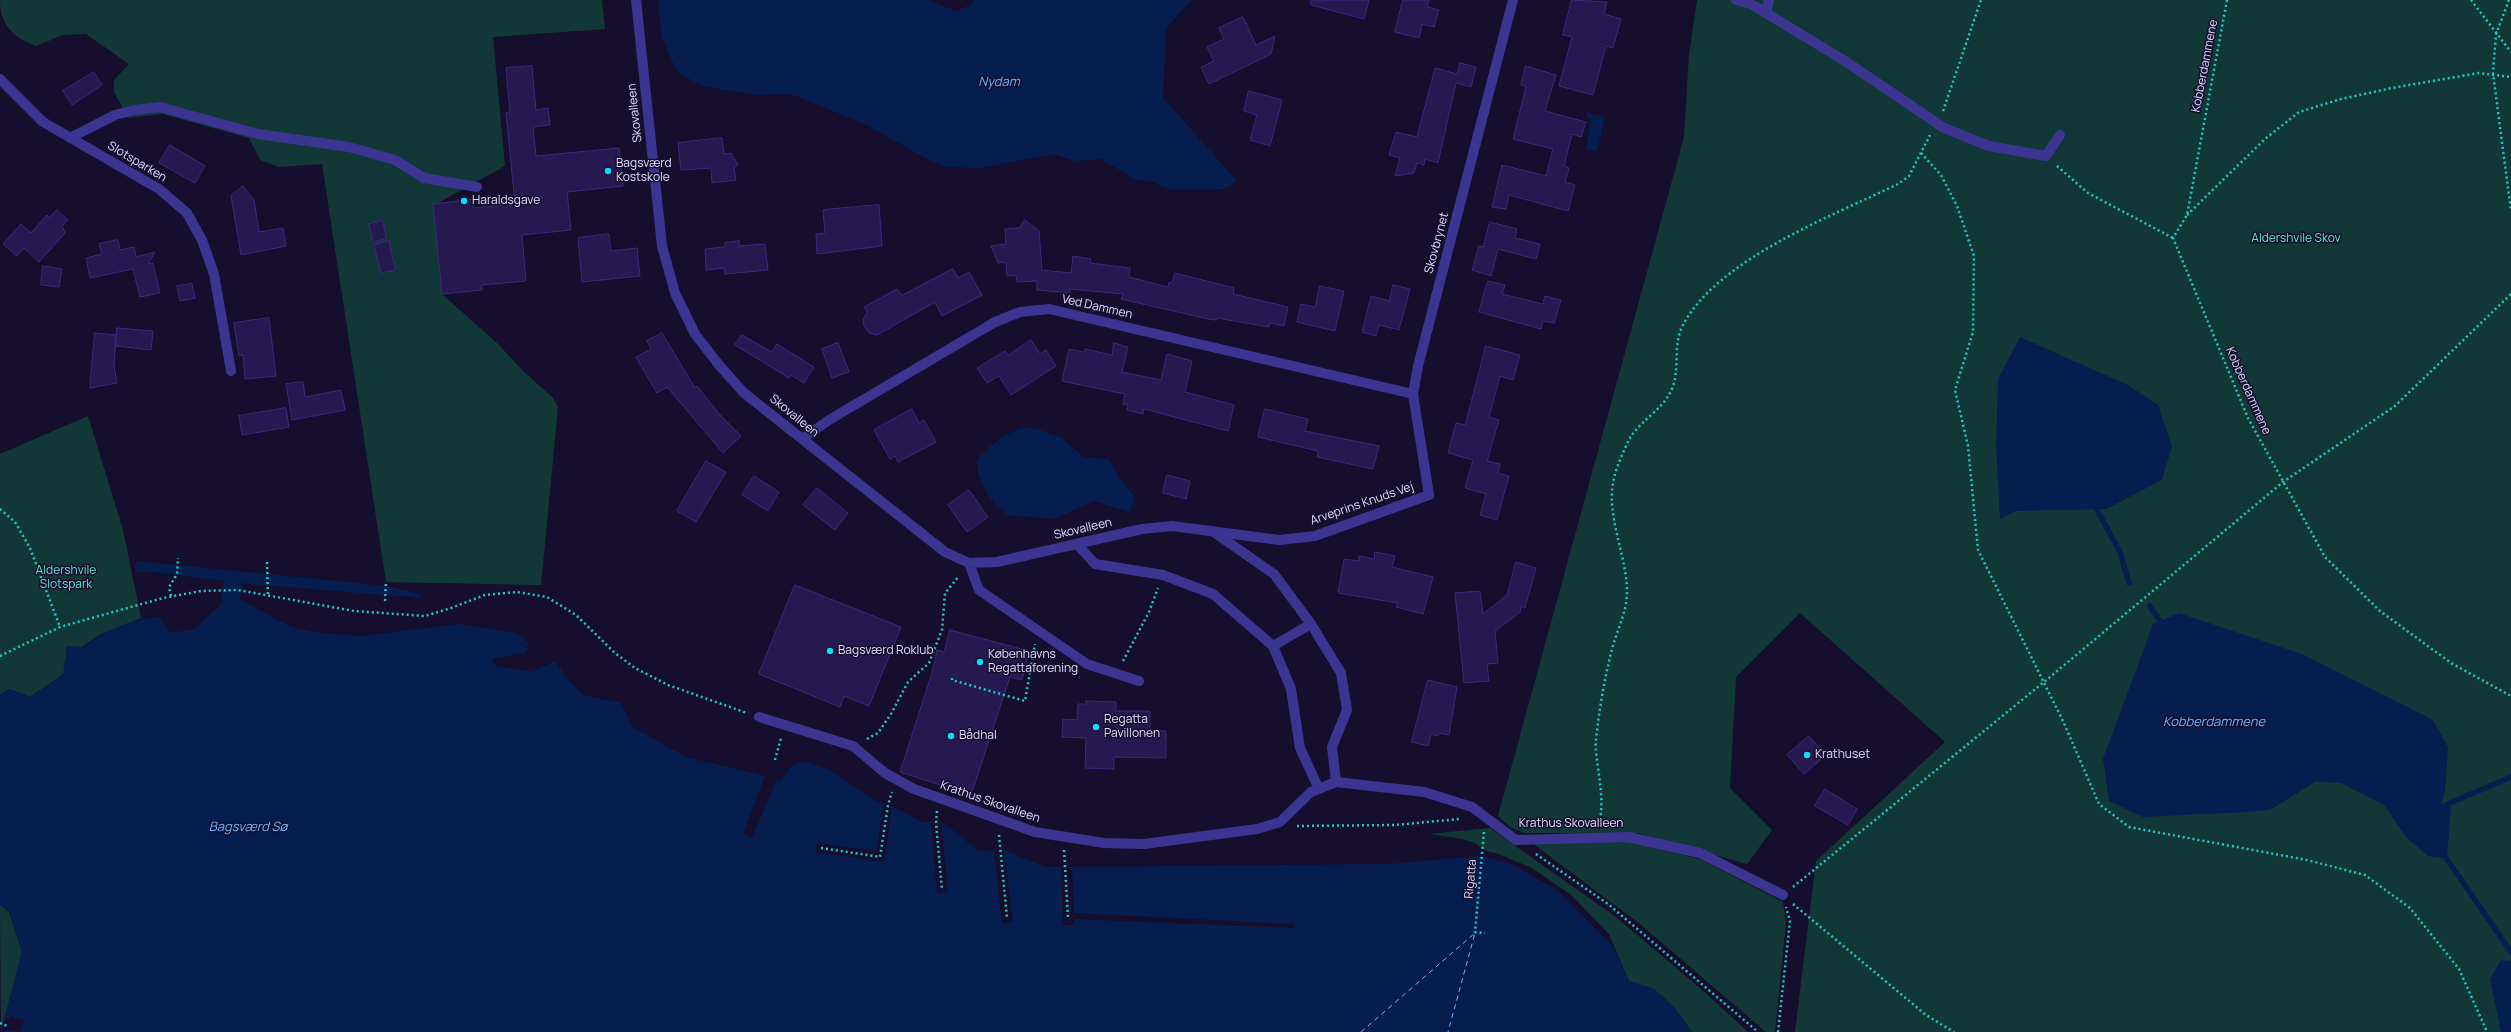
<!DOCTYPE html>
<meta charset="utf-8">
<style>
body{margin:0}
canvas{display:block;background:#150e2d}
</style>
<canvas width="2511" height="1032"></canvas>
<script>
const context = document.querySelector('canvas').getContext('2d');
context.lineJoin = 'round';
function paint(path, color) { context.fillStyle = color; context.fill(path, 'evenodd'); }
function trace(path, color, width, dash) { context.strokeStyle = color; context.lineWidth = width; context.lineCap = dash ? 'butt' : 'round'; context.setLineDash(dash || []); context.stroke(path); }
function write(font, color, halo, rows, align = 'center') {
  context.font = font + ' Manrope,sans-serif'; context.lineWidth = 3; context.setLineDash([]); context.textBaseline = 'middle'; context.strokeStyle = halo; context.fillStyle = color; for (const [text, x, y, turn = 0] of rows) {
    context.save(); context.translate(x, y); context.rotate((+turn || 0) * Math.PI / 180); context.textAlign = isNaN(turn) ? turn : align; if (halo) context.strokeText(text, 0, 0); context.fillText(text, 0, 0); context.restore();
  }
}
const green = new Path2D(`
 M0 0H602L605 29 493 37 505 166 436 204 442 294 498 344 522 370 553 398 558 407 541 585 386 582 322 164 279 167 260 160 249 138 163 114 128 118 114 92V80L129 64 86 34 63 35 36 46C14 38 0 25 0 0Z
 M1697 0H2511V1032H1795L1816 861 1945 742 1800 613 1736 677 1730 788 1772 830 1747 864 1637 833H1524L1510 827 1498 816 1684 137 1689 55Z
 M88 416 123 530 141 618 101 634 65 658 64 674 30 697 10 689 0 694V454Z
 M1490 828 1616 917 1701 989 1748 1032H1692L1673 1006 1654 989 1629 981 1609 934 1571 895 1532 868 1499 854 1486 851 1475 843 1463 839 1429 834Z
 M1628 841 1700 859 1783 902 1786 923 1775 1032H1766L1640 924 1532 843Z
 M0 905 9 912 22 952 1 1032Z`);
const water = new Path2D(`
 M658 0H928L956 11 971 5 974 0H1192L1166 28 1163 98 1237 181 1224 189 1171 190 1151 181 1136 180 1101 159 1076 161 1053 154 979 168 946 167 927 159 865 124 791 94 754 95 703 86 678 73 662 39Z
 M1587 113 1605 117 1597 151 1586 149 1591 119 1586 117Z
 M2020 337 2128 385 2158 405 2172 446 2162 480 2106 509 2016 511 2000 519 1996 447 1998 379Z
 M1021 428 1037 429 1060 437 1084 457 1108 459 1124 485 1135 497 1130 512 1094 501 1055 519 1007 515 996 506 986 492 978 473 977 460C990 445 1002 436 1021 428Z
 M137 561 387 586 419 594 422 598 238 583 236 588 225 587 224 580C195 579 168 571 139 572L134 568Z
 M226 595 234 596 289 626 313 632 361 636 459 624 517 633 529 643 526 652 492 659 493 663 497 666 532 672 555 661 567 678 583 695 620 703 634 728 686 757 781 780 791 766 806 761 830 770 875 801 892 806 922 822H941L949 827 976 849 984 851 1004 850 1046 867 1389 864 1480 856 1513 864 1557 890 1612 945 1629 981 1654 989 1673 1006 1692 1032H1L22 952 9 912 0 905V694L10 689 30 697 63 674 67 646 84 647C106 630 131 619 159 617L171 633 194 629 224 602Z
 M2179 613 2302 654 2433 720 2448 747 2445 791 2441 805 2451 807 2447 858 2428 856 2406 837 2384 805 2341 783 2315 782 2270 810 2247 812 2143 817 2109 801 2103 759 2153 624Z
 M2501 960 2511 961V1032H2501L2490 979Z`);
const pier = new Path2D(`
 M757 771 780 778 783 773 781 780 777 779 752 838 743 833 765 776 757 773Z
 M883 805 892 806 884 862 816 852 817 843 877 851Z
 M941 822 948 892 937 893 931 823Z
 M1004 850 1013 922 1002 923 994 851Z
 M1061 868H1072L1074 913 1293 924V928L1074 919V925H1063Z
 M11 1016 24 1020 20 1032 3 1030 6 1017 10 1019Z`);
const stream = new Path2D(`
 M2097 510 2120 552 2129 583
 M2150 606 2163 626
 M2436 809 2511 777
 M2442 852 2511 952`);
const canal = new Path2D(`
 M231 596 232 587`);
const ferry = new Path2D(`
 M1361 1032 1475 933 1448 1032`);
const building = new Path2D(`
 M1311 0H1369L1364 19 1311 5Z
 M1403 0H1429L1427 7 1439 10 1434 27 1422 24 1419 38 1395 32Z
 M1572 0 1607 2 1604 14 1621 19 1613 48 1606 46 1593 95 1559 86 1572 37 1563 35Z
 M1243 17 1256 45 1275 36 1271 54 1209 84 1201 67 1214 61 1207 47 1224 39 1219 28Z
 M1460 63 1476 67 1471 87 1456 83 1438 163 1425 159 1424 165 1417 163 1414 173 1395 176 1400 158 1389 155 1396 132 1417 137 1435 68 1457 74Z
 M532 66 536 110 548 108 550 125 533 127 536 156 619 148 623 186 567 192 571 230 522 235 526 281 482 285V290L442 294 433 204 473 199 474 208 515 204 506 113 510 112 506 68Z
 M1526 66 1556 75 1545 111 1586 122 1581 137 1572 134 1564 166 1569 168 1565 182 1575 185 1568 211 1509 195 1506 209 1492 207 1502 165 1546 176 1553 149 1513 139 1526 87 1521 85Z
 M94 72 102 85 72 105 63 91Z
 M1249 91 1282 100 1270 146 1250 140 1257 115 1244 111Z
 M722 138 724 154 731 153 738 165 734 167 736 180 712 183 711 168 681 170 678 143Z
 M170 145 205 166 195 183 159 163Z
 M243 186 254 200 259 232 283 228 286 246 241 255 231 196Z
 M879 205 882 246 817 254 816 234 825 233 823 210Z
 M57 210 68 220 62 226 65 233 39 262 24 248 17 256 3 244 21 224 31 233 47 215 49 218Z
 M1025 220 1039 231 1042 270 1071 273 1073 256 1091 259 1090 263 1130 268 1129 277 1168 287 1169 282 1172 283 1175 273 1234 288 1233 294 1288 307 1284 326 1270 323 1269 327 1217 318 1216 320 1208 319 1121 299 1123 294 1070 289V293L1037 290V281L1017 282 1016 275 1007 276 1006 262 998 263 991 246 1006 244 1005 229 1019 228Z
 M383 221 386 239 373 242 369 224Z
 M1490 222 1517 229 1515 238 1540 244 1536 259 1498 249 1491 276 1472 270 1479 246 1483 247Z
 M609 234 611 251 637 248 640 276 582 282 578 238Z
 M118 240 120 250 134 247 136 257 155 252 148 264 153 263 160 293 140 297 133 269 90 278 86 258 102 254 99 244Z
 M389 241 395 270 381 273 374 245Z
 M739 241V246L765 244 768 270 725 274 724 268 706 270 705 249 725 247V243Z
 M43 266 62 269 59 287 41 285Z
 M953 269 958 278 969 272 982 295 942 316 935 302 877 335 869 333 864 326 863 320 867 312 864 307 897 289 902 295Z
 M1488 281 1505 285 1502 294 1543 304 1545 296 1561 300 1554 323 1543 321 1541 329 1479 312Z
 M192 284 195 298 180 301 177 286Z
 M1393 285 1410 289 1399 330 1379 325 1376 336 1362 332 1371 296 1389 301Z
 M1320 286 1344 291 1335 331 1297 322 1301 304 1315 307Z
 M269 318 276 376 245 379 243 355 239 356 234 323Z
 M117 328 153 331 151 350 116 346Z
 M95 333 116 335 114 366 117 383 90 388Z
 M662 333 695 388 697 386 720 415 741 436 723 453 667 387 657 393 636 357 651 349 647 341Z
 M742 335 772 352 777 344 814 367 804 383 791 375 789 378 735 345Z
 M1031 340 1040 354 1046 350 1056 366 1011 395 999 376 987 383 977 368 1005 351 1008 355Z
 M838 343 849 372 832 378 822 349Z
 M1114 343 1128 347 1122 372 1161 380 1167 354 1192 361 1185 392 1234 405 1228 431 1144 409 1143 414 1127 410 1128 405 1123 404 1125 394 1062 381 1069 349 1084 352 1085 349 1112 355Z
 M1486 346 1520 355 1513 380 1500 376 1489 417 1499 420 1487 461 1500 464 1498 473 1509 476 1497 520 1480 515 1486 494 1465 488 1473 460 1448 453 1456 423 1465 425Z
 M303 382 305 397 341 390 345 410 292 420 286 384Z
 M286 408 289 427 242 435 239 416Z
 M912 409 919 423 924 420 936 442 898 462 895 456 890 459 874 430Z
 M1265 409 1308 419 1305 431 1379 446 1373 469 1317 457 1318 451 1258 437Z
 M706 461 726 472 696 522 677 511Z
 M1167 475 1190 481 1186 499 1163 493Z
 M754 476 779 492 768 511 742 495Z
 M817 488 848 513 835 530 803 505Z
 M969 490 988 517 967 532 948 505Z
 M1375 552 1395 556 1392 567 1433 577 1423 614 1396 607 1398 603 1338 593 1344 559 1359 561V556L1374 559Z
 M1516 562 1536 568 1525 608 1521 606 1520 612 1495 631 1498 663 1487 664 1489 681 1464 683 1455 593 1480 591 1483 614 1507 595Z
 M795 585 901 627 869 706 844 696 840 707 759 674Z
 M950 630 1029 651 1022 680 1010 677 971 795 900 772 932 673 937 650 944 652Z
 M1428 680 1457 687 1449 735 1439 733 1438 736 1431 734 1428 746 1412 742Z
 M1086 701 1116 702V711H1150V730L1166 731V758L1114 757V769L1085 768 1086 738 1062 737 1063 719 1077 720 1078 704H1086Z
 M1809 736 1826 755 1804 774 1787 755Z
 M1825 789 1857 809 1848 825 1815 806Z`);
const path = new Path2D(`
 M2227 0 2187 215 2173 238 2248 418 2325 557 2380 611 2451 663 2511 696
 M2471 0 2511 52
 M2509 0 2496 34 2493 73 2511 211
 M1943 111 1981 0
 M1921 153 1941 175 1957 206 1974 256 1973 332 1955 390 1968 446 1978 550 2063 721 2099 804 2129 827 2307 860 2365 875 2410 908 2459 969 2487 1032
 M2057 166 2088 193 2173 238
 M2187 215 2265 139 2299 112 2341 99 2392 88 2479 73 2511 77
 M0 509 15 522 30 548 60 627
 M267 562 268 596
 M171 596 169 587 177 574 178 558
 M385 601 386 582
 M0 656 60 627 163 598 201 591 238 590 354 611 425 616 451 608 485 595 517 592 547 597 576 615 615 653 635 668 668 685 747 713
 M1123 661 1149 612 1158 588
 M952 678V680L1025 701 1035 644
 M867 739 878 733 891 714 908 682 929 663 942 630 945 593 959 576
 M775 760 781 738
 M937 811 936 823 942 890
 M1599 825C1605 799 1598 776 1596 750 1595 742 1597 732 1598 723 1601 698 1606 673 1612 649 1617 630 1627 612 1627 592 1627 555 1605 515 1614 478 1617 466 1624 449 1630 438 1641 420 1662 410 1671 391 1681 370 1672 345 1683 325 1718 259 1832 216 1898 184L1909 176 1930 135
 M1297 826 1395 825 1459 819
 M1484 832 1475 932 1485 933
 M999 835 1007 918
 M821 848 880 857 888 805 892 792
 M1064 850 1068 917
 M1536 854 1608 904 1758 1032
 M1793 887 2044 682 2283 482 2395 406 2511 294
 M1793 904 1926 1015 1954 1032
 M0 1023 7 1026
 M1778 1032 1790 921 1786 907`);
const minor = new Path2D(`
 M636 0 662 246 675 293 695 334 719 365 744 393 945 552 969 563 997 562 1142 529 1172 526 1279 540 1315 536 1429 495 1413 394 1418 366 1513 0
 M1736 0 1751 4 1845 61 1944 128 1989 146 2046 156 2060 135
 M1766 12 1769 0
 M0 79 43 122 159 189 187 213 202 240 214 274 231 371
 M70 138 115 115 135 110 160 107 258 134 349 147 395 160 424 178 477 187
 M802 439 829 420 995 322 1020 312 1049 309 1413 394
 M1212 531 1274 574 1311 624 1341 673 1347 710 1332 747 1336 782
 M1077 544 1095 564 1163 575 1213 594 1273 646 1291 689 1300 748 1319 789
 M969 563 979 590 1087 664 1139 681
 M1273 646 1311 624
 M759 717 853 746 885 773 914 789 1035 832 1104 843 1144 844 1257 829 1280 822 1311 792 1336 782 1424 792 1472 807 1516 840 1628 837 1700 853 1783 895`);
const markers = [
 [608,171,4,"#06dfff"],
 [464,201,4,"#06dfff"],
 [830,651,4,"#06dfff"],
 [980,662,4,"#06dfff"],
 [1096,727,4,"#06dfff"],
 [951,736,4,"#06dfff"],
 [1807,755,4,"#06dfff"]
];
const streetNames = [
 ["Kobberdammene",2205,66,-79],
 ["Skovalleen",635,113,-96],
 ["Slotsparken",137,162,31],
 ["Skovbrynet",1437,243,-75],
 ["Ved Dammen",1097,307,13],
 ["Kobberdammene",2248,391,66],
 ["Skovalleen",794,416,39],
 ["Arveprins Knuds Vej",1362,504,-19],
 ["Skovalleen",1083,529,-13],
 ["Krathus Skovalleen",990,802,19],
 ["Krathus Skovalleen",1571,824],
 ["Rigatta",1471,879,-85]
];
const poiNames = [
 ["Bagsværd",616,164],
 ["Kostskole",616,178],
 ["Haraldsgave",472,201],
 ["Bagsværd Roklub",838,651],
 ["Københavns",988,655],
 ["Regattaforening",988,669],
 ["Regatta",1104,720],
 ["Pavillonen",1104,734],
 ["Bådhal",959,736],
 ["Krathuset",1815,755]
];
const parkNames = [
 ["Aldershvile Skov",2296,239],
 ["Aldershvile",66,571],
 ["Slotspark",66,585]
];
const waterNames = [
 ["Nydam",999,82],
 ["Kobberdammene",2214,722],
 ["Bagsværd Sø",248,827]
];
paint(green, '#113837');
paint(water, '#051e4f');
paint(pier, '#150e2d');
trace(stream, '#051e4f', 5.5);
trace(canal, '#051e4f', 19);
trace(ferry, '#68b5ff', 1, [5, 4]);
paint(building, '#251950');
trace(building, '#3c287e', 1);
trace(path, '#24cac5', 2.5, [2, 3]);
trace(minor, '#3b3591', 10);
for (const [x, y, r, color] of markers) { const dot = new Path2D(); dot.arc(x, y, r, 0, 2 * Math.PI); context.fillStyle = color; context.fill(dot); trace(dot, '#150e2d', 1.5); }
write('12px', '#e0daff', '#150e2d', streetNames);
write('12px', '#e0daff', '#150e2d', poiNames, 'left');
write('12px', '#59eccc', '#150e2d', parkNames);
write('italic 13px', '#68b5ff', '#150e2d', waterNames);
</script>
